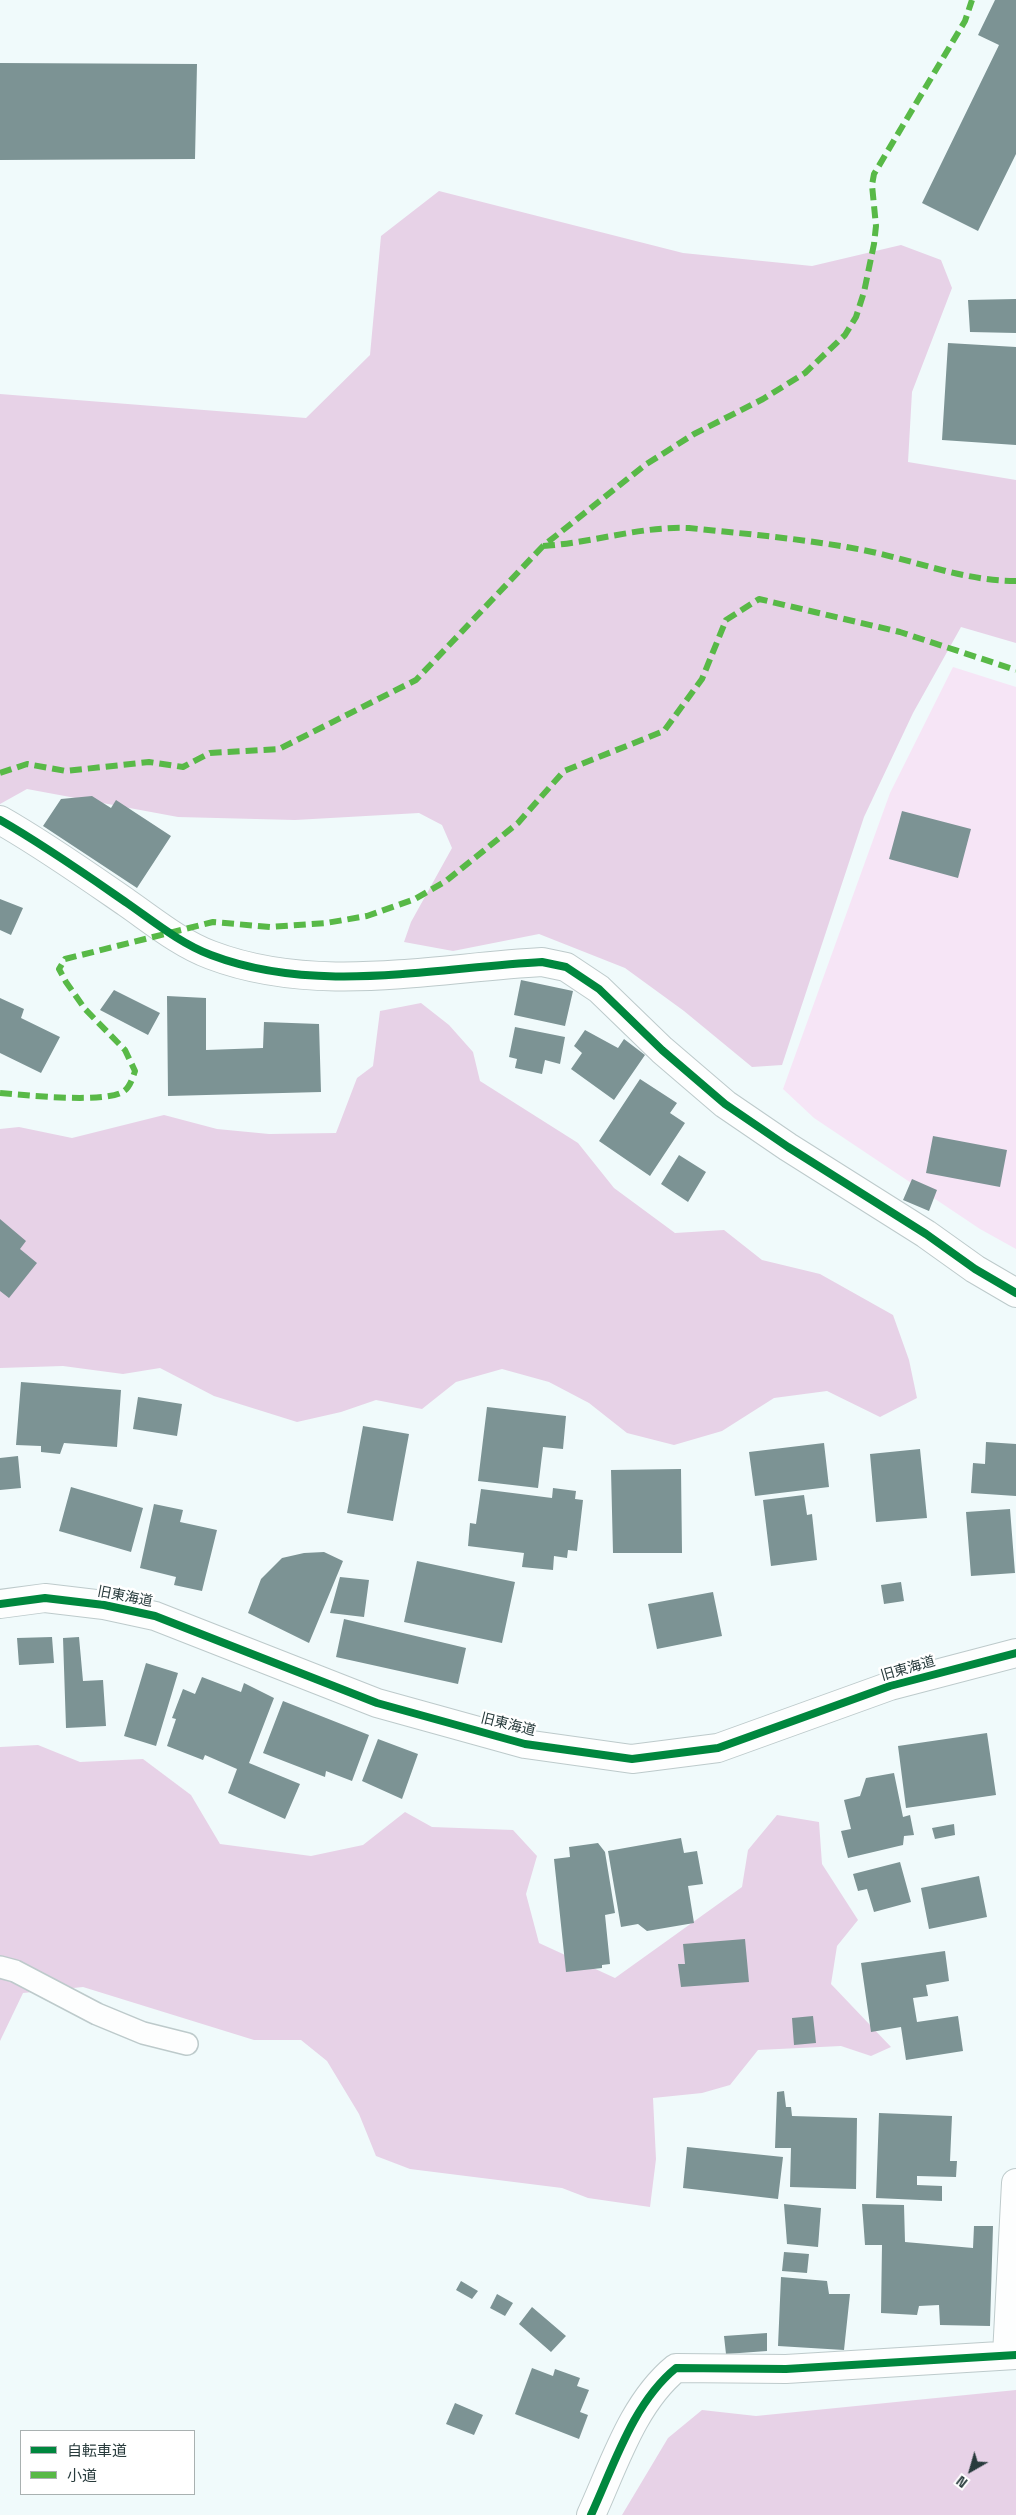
<!DOCTYPE html>
<meta charset="utf-8">
<style>
body{margin:0}
#map{position:relative;width:1016px;height:2515px;overflow:hidden;background:#f0fafb;font-family:"Space Grotesk","Noto Sans JP",sans-serif}
canvas{display:block}
.legend{position:absolute;left:20px;top:2430px;width:175px;height:65px;box-sizing:border-box;background:#fff;border:1px solid #a9b1b1;margin:0;padding:6px 9px;list-style:none;font-size:15px;color:#283b3c}
.legend li{display:flex;align-items:center;gap:10px;height:25px}
.legend b{width:25px;border:1px solid #a9b1b1}
.north{position:absolute;left:946px;top:2445px;width:50px;height:50px;-webkit-text-stroke:4px #fff;paint-order:stroke;rotate:218deg;font-size:14px;font-weight:700;line-height:20px;text-align:center;color:#283b3c}
.north::after{content:'';display:block;margin:auto;width:18px;height:22px;background:#283b3c;clip-path:polygon(50% 0,100% 100%,50% 72%,0 100%)}
</style>
<div id="map">
<canvas width="1016" height="2515"></canvas>
<ul class="legend">
<li><b style="height:6px;background:#00873e"></b>自転車道</li>
<li><b style="height:6px;background:#58b947"></b>小道</li>
</ul>
<div class="north">N</div>
</div>
<script>
const context = document.querySelector('canvas').getContext('2d');
context.lineJoin = 'round';
function paint(path, color) { context.fillStyle = color; context.fill(path, 'evenodd'); }
function trace(path, color, width, dash) { context.strokeStyle = color; context.lineWidth = width; context.lineCap = dash ? 'butt' : 'round'; context.setLineDash(dash || []); context.stroke(path); }
function write(font, color, halo, rows, align = 'center') {
  context.font = font + ' "Space Grotesk","Noto Sans JP",sans-serif'; context.lineWidth = 5; context.setLineDash([]); context.textBaseline = 'middle'; context.strokeStyle = halo; context.fillStyle = color; for (const [text, x, y, turn = 0] of rows) {
    context.save(); context.translate(x, y); context.rotate((+turn || 0) * Math.PI / 180); context.textAlign = isNaN(turn) ? turn : align; if (halo) context.strokeText(text, 0, 0); context.fillText(text, 0, 0); context.restore();
  }
}
const green = new Path2D(`
 M953 667 1016 687V1249L980 1229 814 1118 783 1089 890 793Z`);
const forest = new Path2D(`
 M439 191 683 253 812 266 901 245 941 260 952 288 912 392 908 462 1016 480V643L961 627 913 713 864 817 782 1065 752 1067 684 1011 625 968 539 934 453 951 404 942 411 922 452 848 442 825 419 813 295 820 178 817 27 789 0 804V394L306 418 370 355 381 236Z
 M421 1003 449 1025 473 1052 480 1081 578 1143 614 1188 675 1233 724 1230 762 1260 820 1274 893 1315 909 1360 917 1398 880 1417 827 1391 774 1398 722 1431 674 1445 627 1433 589 1403 549 1382 502 1369 456 1382 422 1409 376 1400 341 1412 297 1422 214 1396 160 1368 123 1374 63 1366 0 1368V1129L19 1127 72 1138 164 1115 217 1129 269 1134 336 1133 357 1078 373 1066 380 1011Z
 M38 1745 80 1762 143 1759 191 1795 220 1844 311 1856 363 1845 405 1812 432 1827 513 1830 537 1856 526 1894 539 1943 615 1978 742 1887 748 1850 777 1815 819 1822 822 1864 858 1920 837 1946 831 1984 891 2047 871 2056 841 2046 758 2050 730 2085 702 2093 653 2098 656 2159 650 2207 588 2198 562 2188 410 2169 376 2156 359 2114 327 2061 301 2040H254L83 1987 23 1993 0 2041V1747Z
 M1016 2390V2515H622L668 2438 702 2410 756 2416Z`);
const building = new Path2D(`
 M995 0H1016V154L978 231 922 203 999 45 978 35Z
 M0 63 197 64 195 159 0 160Z
 M1016 299V333L970 332 968 300Z
 M948 343 1016 347V445L942 440Z
 M92 796 111 808 116 800 171 836 137 888 43 826 61 799Z
 M902 811 971 829 958 878 889 859Z
 M0 899 23 908 11 935 0 930Z
 M521 980 573 991 565 1026 514 1015Z
 M114 990 160 1013 148 1035 100 1010Z
 M167 996 206 998V1050L263 1048 264 1022 319 1024 321 1092 168 1096Z
 M0 998 24 1009 21 1018 60 1037 41 1073 0 1053Z
 M515 1027 565 1037 560 1064 545 1060 542 1074 515 1068 517 1059 509 1057Z
 M585 1030 618 1048 624 1039 645 1055 614 1100 571 1069 582 1053 574 1046Z
 M640 1079 677 1103 670 1113 685 1123 650 1176 599 1141Z
 M933 1136 1007 1150 1000 1187 926 1173Z
 M679 1155 706 1172 688 1202 661 1184Z
 M912 1179 937 1190 929 1211 903 1200Z
 M0 1219 26 1241 20 1249 37 1263 9 1298 0 1291Z
 M21 1382 121 1390 117 1447 64 1443 60 1454 41 1452V1446L16 1445Z
 M138 1397 182 1404 177 1436 133 1429Z
 M487 1407 566 1416 563 1449 543 1447 538 1488 478 1481Z
 M363 1426 409 1434 393 1521 347 1513Z
 M986 1442 1016 1444V1496L971 1493 973 1463 985 1464Z
 M824 1443 829 1487 755 1496 749 1452Z
 M920 1449 927 1518 876 1522 870 1454Z
 M18 1456 21 1488 0 1490V1458Z
 M681 1469 682 1553H613L611 1470Z
 M71 1487 143 1508 131 1552 59 1531Z
 M553 1488 576 1491 575 1499 583 1500 577 1551 568 1550 567 1558 554 1556 553 1570 522 1567 524 1553 468 1546 470 1523 476 1524 481 1489 552 1498Z
 M804 1495 807 1515 812 1514 817 1560 771 1566 763 1500Z
 M154 1504 183 1510 180 1522 217 1530 202 1591 174 1585 176 1577 140 1568Z
 M1010 1509 1015 1573 971 1576 966 1512Z
 M324 1552 343 1561 309 1643 248 1613 261 1579 282 1558 304 1553Z
 M417 1561 515 1582 502 1643 404 1622Z
 M340 1577 369 1580 364 1617 330 1613Z
 M901 1582 904 1601 884 1604 881 1585Z
 M713 1592 722 1636 657 1649 648 1604Z
 M344 1619 466 1648 458 1684 336 1657Z
 M52 1637 54 1663 19 1665 17 1638Z
 M79 1637 83 1681 103 1680 106 1726 66 1728 63 1638Z
 M146 1663 178 1673 156 1746 124 1736Z
 M202 1677 241 1692 244 1683 274 1698 249 1763 300 1784 285 1819 228 1793 237 1769 205 1755 203 1760 167 1746 176 1719 172 1718 183 1689 195 1694Z
 M283 1701 369 1735 352 1781 326 1771 325 1777 263 1753Z
 M987 1733 996 1795 906 1808 898 1746Z
 M378 1739 418 1754 402 1799 362 1781Z
 M894 1773 903 1817 910 1815 914 1835 904 1836 903 1845 848 1858 841 1831 851 1829 844 1800 860 1796 866 1778Z
 M954 1824 955 1835 935 1839 932 1828Z
 M681 1838 684 1853 697 1851 703 1884 688 1886 694 1923 647 1931 638 1924 621 1927 608 1851Z
 M598 1843 605 1852 615 1913 605 1915 610 1964 602 1965V1968L566 1972 554 1859 570 1857 569 1847Z
 M900 1862 911 1902 874 1912 867 1889 858 1891 853 1874Z
 M979 1876 987 1917 929 1929 921 1888Z
 M745 1939 749 1982 681 1987 678 1964H685L683 1944Z
 M945 1951 949 1981 926 1985 928 1996 913 1998 917 2022 958 2016 963 2051 906 2060 901 2027 871 2032 861 1963Z
 M813 2016 816 2043 794 2045 792 2018Z
 M784 2091 786 2107H791L792 2116 857 2118 856 2189 790 2187 791 2148H775L777 2092Z
 M879 2113 952 2116 950 2161H957L956 2177 917 2176V2185L942 2186V2201L876 2198Z
 M687 2147 783 2157 778 2199 683 2188Z
 M784 2204 821 2208 818 2247 787 2244Z
 M862 2204 904 2205 905 2242 973 2248 974 2226H993L990 2326 940 2325 939 2305 919 2306 917 2315 881 2313 882 2245H865Z
 M784 2252 809 2254 807 2273 782 2271Z
 M781 2277 827 2281 829 2294H850L844 2350 778 2346Z
 M461 2281 478 2291 472 2299 456 2290Z
 M497 2294 513 2303 505 2316 490 2308Z
 M532 2307 566 2336 551 2352 519 2324Z
 M767 2333V2351L726 2354 724 2336Z
 M532 2368 553 2376 555 2369 580 2378 577 2386 589 2390 580 2412 588 2415 579 2439 515 2414Z
 M455 2403 483 2415 474 2435 446 2424Z`);
const service = new Path2D(`
 M0 1967 15 1971 97 2014 143 2033 187 2044`);
const minor = new Path2D(`
 M0 820C44 845 85 874 127 903 153 921 181 944 211 955 316 995 433 968 542 962L566 967 599 989 662 1050 725 1104 788 1147 926 1234 975 1269 1016 1293
 M1007 2355 1016 2183
 M591 2515C614 2465 633 2403 676 2368L786 2369 1016 2355`);
const tertiary = new Path2D(`
 M0 1604 45 1598 104 1605 155 1616 377 1703 525 1744 632 1759 718 1748 890 1686 1016 1653`);
const quiet = new Path2D(`
 M543 546C591 543 641 526 689 528 747 534 806 539 863 550 914 560 963 581 1016 581
 M0 773 27 764 66 771 149 762 183 767 210 753 279 749 416 680 543 546 645 465 694 434 763 399 805 373 845 335 856 317 864 292 874 244 876 226 872 185 874 174 965 21 972 0
 M0 1093C25 1095 107 1104 124 1091 130 1087 133 1077 135 1071L125 1050 85 1009 66 982 59 969 65 959 213 922 270 927 326 923 367 916 415 899 446 881 518 823 564 771 664 731 702 679 726 620 759 599 900 632 1016 670`);
const cycleway = new Path2D(`
 M0 820C44 845 85 874 127 903 153 921 181 944 211 955 316 995 433 968 542 962L566 967 599 989 662 1050 725 1104 788 1147 926 1234 975 1269 1016 1293
 M0 1604 45 1598 104 1605 155 1616 377 1703 525 1744 632 1759 718 1748 890 1686 1016 1653
 M591 2515C614 2465 633 2403 676 2368L786 2369 1016 2355`);
const streetNames = [
 ["旧東海道",125,1597,11],
 ["旧東海道",908,1669,-16],
 ["旧東海道",508,1725,14]
];
paint(green, '#f6e5f6');
paint(forest, '#e7d2e7');
paint(building, '#7c9394');
trace(service, '#bdcacb', 24);
trace(minor, '#bdcacb', 30);
trace(tertiary, '#bdcacb', 30);
trace(service, '#fdfefe', 21);
trace(minor, '#fdfefe', 28);
trace(tertiary, '#fdfefe', 28);
trace(quiet, '#58b947', 6, [12, 6]);
trace(cycleway, '#00873e', 8);
write('14px', '#283b3c', '#fff', streetNames);
</script>
